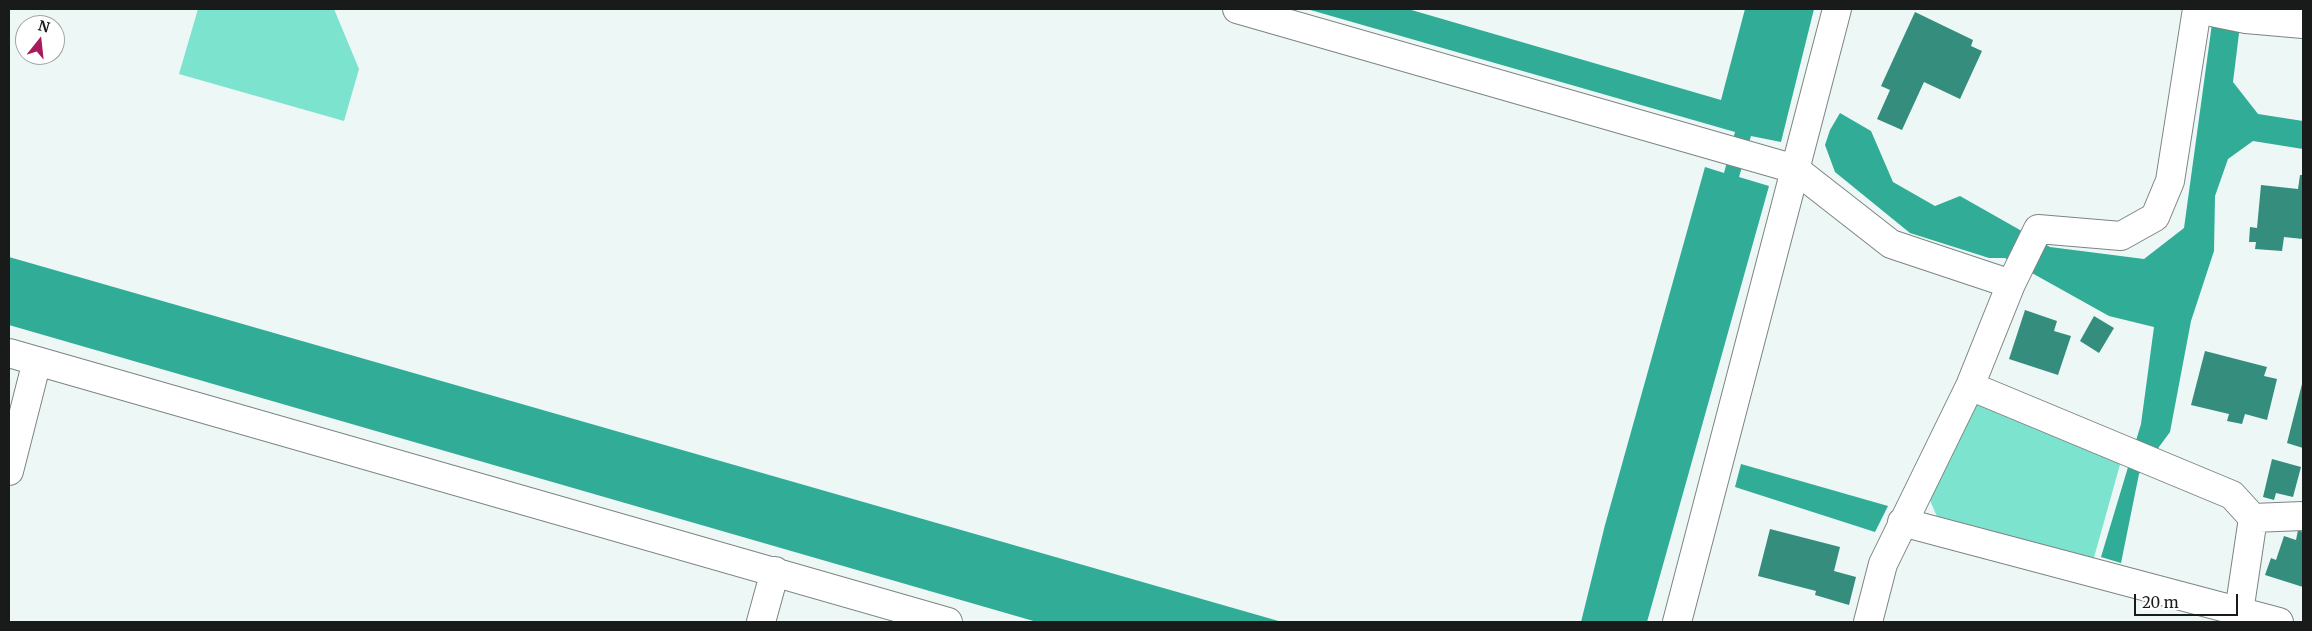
<!DOCTYPE html>
<style>
body{margin:0}
#map{position:relative;width:2312px;height:631px;overflow:hidden;background:#edf7f5;font-family:Merriweather,serif}
canvas{display:block}
.frame{position:absolute;inset:0;border:10px solid #181b1a;pointer-events:none}
.north{position:absolute;left:15px;top:15px;width:50px;height:50px;box-sizing:border-box;background:#fff;border:1px solid #a3a4a3;border-radius:50%;rotate:16deg;font-size:14px;font-weight:700;line-height:20px;text-align:center;color:#181b1a}
.north::after{content:'';display:block;margin:auto;width:18px;height:22px;background:#a71b5d;clip-path:polygon(50% 0,100% 100%,50% 72%,0 100%)}
.scale{position:absolute;left:2134px;top:594px;width:104px;height:22px;box-sizing:border-box;border:2px solid #181b1a;border-top:0;padding-left:6px;font-size:15px;line-height:18px;white-space:nowrap;color:#181b1a;-webkit-text-stroke:4px #fff;paint-order:stroke}
</style>
<div id="map">
<canvas width="2312" height="631"></canvas>
<div class="frame"></div>
<div class="north">N</div>
<div class="scale">20 m</div>
</div>
<script>
const context = document.querySelector('canvas').getContext('2d');
context.lineJoin = 'round';
function paint(path, color) { context.fillStyle = color; context.fill(path, 'evenodd'); }
function trace(path, color, width, dash) { context.strokeStyle = color; context.lineWidth = width; context.lineCap = dash ? 'butt' : 'round'; context.setLineDash(dash || []); context.stroke(path); }
const green = new Path2D(`
 M198 9H334L359 69 344 121 179 74Z
 M1978 401 2121 461 2093 561 1938 519 1929 498Z`);
const water = new Path2D(`
 M1307 9H1408L1721 100 1745 9H1814L1781 142 1751 136 1739 177 1769 186 1647 622H1581L1605 525 1705 167 1724 173 1735 132Z
 M2214 9H2242L2233 82 2258 114 2303 121V149L2253 141 2228 159 2215 196 2214 251 2191 321 2170 432 2139 474 2121 563 2101 557 2141 424 2154 327 2109 316 2005 258H1989L1910 233 1835 172 1825 145 1830 130 1840 113 1871 131 1893 182 1935 206 1960 196 2050 247 2144 259 2184 228Z
 M9 257 1282 622H1037L9 325Z
 M1741 464 1888 506 1875 532 1735 487Z`);
const building = new Path2D(`
 M1915 12 1973 40 1971 46 1982 51 1960 99 1924 82 1902 130 1877 119 1890 90 1881 86Z
 M2300 175H2303V239L2284 237 2282 251 2255 249 2256 242H2249L2250 227 2257 228 2261 185 2298 189Z
 M2025 310 2057 321 2054 331 2071 336 2058 375 2009 359Z
 M2094 316 2114 328 2099 353 2080 341Z
 M2205 351 2267 367 2264 376 2277 379 2267 420 2245 414 2242 424 2227 421 2229 414 2191 405Z
 M2303 380V448L2287 443Z
 M2272 459 2301 467 2293 497 2276 493 2274 500 2263 497Z
 M1770 529 1840 547 1834 571 1856 577 1849 605 1815 595 1816 591 1758 576Z
 M2298 530 2303 532V587L2265 575 2271 558 2276 560 2284 536 2296 540Z`);
const minor = new Path2D(`
 M1237 9 1795 169 1891 244 2011 284
 M2197 9 2246 19 2303 24
 M9 353 948 622
 M1970 386 2232 495 2253 518 2239 612
 M9 471 37 361
 M2253 518 2303 516
 M1902 522 2279 622
 M761 622 775 571
 M1677 622 1837 9
 M1868 622 1883 564 1970 386 2011 284 2038 229 2121 236 2155 217 2170 181 2197 9`);
paint(green, '#7ce3ce');
paint(water, '#30ac97');
paint(building, '#348d7d');
trace(minor, '#7c8583', 30);
trace(minor, '#fff', 28);
</script>
